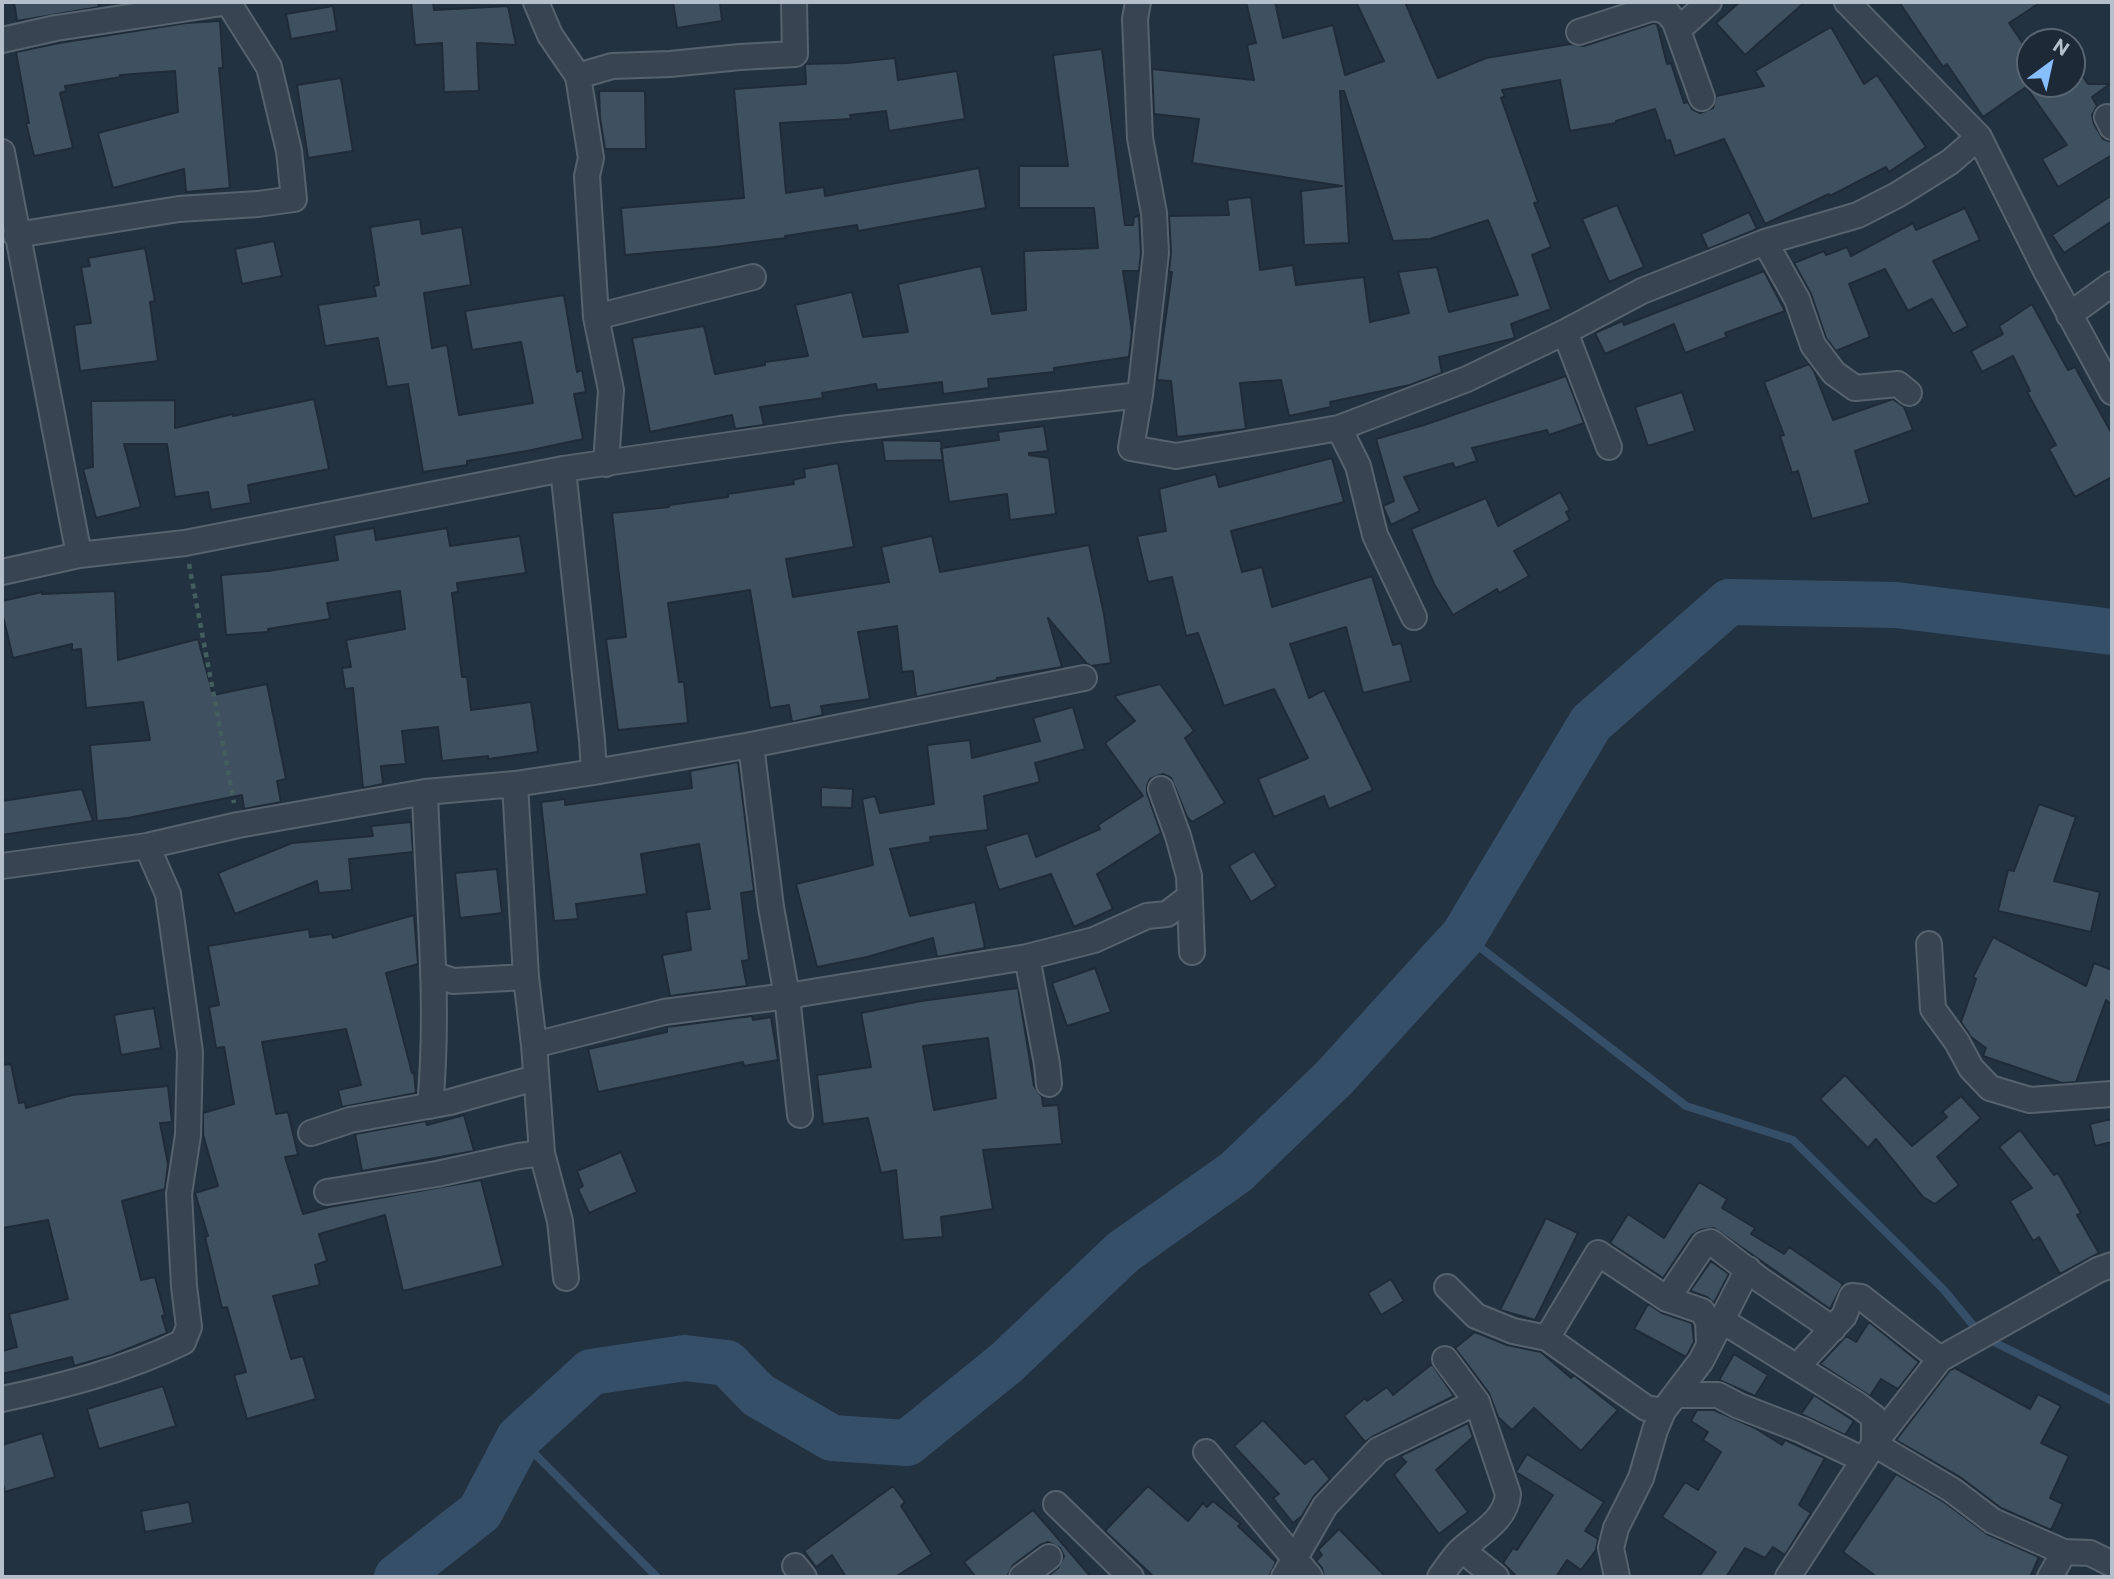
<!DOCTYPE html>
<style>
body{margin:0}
#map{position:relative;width:2114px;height:1579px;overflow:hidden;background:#233241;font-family:Commissioner,sans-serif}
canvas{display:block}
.frame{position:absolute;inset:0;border:4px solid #b4bfcb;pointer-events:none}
.north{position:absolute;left:2016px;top:28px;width:70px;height:70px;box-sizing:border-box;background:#1d2936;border:2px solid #596572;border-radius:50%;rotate:33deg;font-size:19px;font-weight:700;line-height:28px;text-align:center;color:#b4bfcb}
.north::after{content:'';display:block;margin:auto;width:24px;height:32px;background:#86befe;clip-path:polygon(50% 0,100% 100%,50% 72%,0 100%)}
</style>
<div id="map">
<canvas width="2114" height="1579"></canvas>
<div class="frame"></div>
<div class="north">N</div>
</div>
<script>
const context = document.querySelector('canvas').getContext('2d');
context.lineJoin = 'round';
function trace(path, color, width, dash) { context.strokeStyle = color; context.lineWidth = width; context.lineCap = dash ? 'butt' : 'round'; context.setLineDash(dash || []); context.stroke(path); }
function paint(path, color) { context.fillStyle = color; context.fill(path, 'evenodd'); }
const stream = new Path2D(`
 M1464 935 1686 1106 1793 1140 1944 1290 1982 1336 2112 1401
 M519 1438 657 1577`);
const river = new Path2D(`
 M397 1577 480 1512 519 1438 591 1372 685 1358 727 1363 758 1395 832 1438 907 1443 1006 1363 1123 1252 1236 1172 1334 1078 1464 935 1591 723 1729 602 1896 605 2112 632`);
const building = new Path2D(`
 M14 2H98L99 7 17 21Z
 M411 2H433L434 10 508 6 516 45 477 43 479 91 444 92 442 43 415 45Z
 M673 2H720L722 21 677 28Z
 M1246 2H1275L1283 38 1333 25 1345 75 1384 61 1356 2H1405L1438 78 1486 58 1571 44 1584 46 1654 23 1657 24 1667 64 1671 63 1684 103 1688 102 1692 109 1700 113 1713 108 1716 96 1764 86 1755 71 1831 27 1864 84 1877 75 1926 147 1889 172 1886 167 1830 196 1829 194 1765 224 1724 139 1675 156 1670 140 1666 141 1655 109 1616 121V123L1570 131 1560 80 1502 90 1505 96 1501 98 1538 202 1534 203 1551 247 1532 255 1551 309 1511 324 1515 338 1439 357 1442 373 1410 385 1330 402 1331 407 1289 416 1281 380 1240 383 1246 429 1177 437 1171 381 1157 380 1172 272H1169L1171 252 1169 216 1229 215 1227 200 1251 197 1260 270 1293 265 1296 285 1364 277 1370 322 1409 313 1398 272 1437 267 1449 312 1518 295 1488 220 1430 239 1393 241 1344 91H1340L1349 243 1304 245 1301 191 1342 186 1192 163 1199 119 1154 114 1152 69 1254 80 1247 45 1256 43Z
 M1740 2H1805L1745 55 1716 23Z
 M1899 2H2041L2009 23 2030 54V84H2072V61L2088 84H2110L2092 97 2097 106 2092 115 2094 124 2103 139 2112 142V155L2058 187 2042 159 2067 145 2026 87 1983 117 1947 64 1943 67Z
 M333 6 337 31 291 39 286 14Z
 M220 21 223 68H219L230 188 186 192 184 169 113 188 98 133 178 112 175 71 120 75 121 77 65 86 66 91 60 93 73 148 34 156 26 123H29L16 52 59 43 186 23Z
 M1102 49 1125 225H1133L1134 217 1139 216 1141 253 1139 271H1123L1132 331 1129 357 1054 368V372L988 379 989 388 943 394 942 382 877 390 876 384 822 393 823 398 760 407 764 425 735 429 732 415 650 432 632 338 704 326 715 374 765 365V362L808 356 795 305 852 292 863 337 908 332 898 284 981 266 992 314 1026 310 1024 251 1098 248 1094 208H1019V166H1068L1053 55Z
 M895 58 898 80 957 71 965 119 889 131 886 111 850 115 851 119 780 123 786 193 824 187 825 196 979 168 986 208 858 231 857 225 785 236 786 238 715 247 625 255 621 208 744 198 734 89 806 84 805 64 847 63Z
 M341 78 353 151 308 158 297 85Z
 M599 91H645L646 149H605L600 118Z
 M2112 195V221L2064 253 2052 235Z
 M1617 205 1644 267 1609 282 1582 219Z
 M1965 208 1980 240 1933 261 1968 326 1953 334 1932 299 1908 311 1885 269 1849 284 1870 337 1836 351 1826 338 1811 294 1794 263 1824 251 1826 255 1847 247 1851 256 1913 223 1916 230Z
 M1749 212 1757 229 1708 249 1701 234Z
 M420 219 422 234 462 227 471 285 424 293 432 348 447 345 459 415 533 403 521 342 472 350 465 311 564 295 577 372 582 370 586 392 574 394 583 439 527 451 467 461V465L423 472 408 384 387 387 378 338 325 346 318 305 376 296 374 286 379 285 370 227Z
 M274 241 282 276 242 284 235 249Z
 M145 248 155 301 150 302 158 361 80 371 74 325 91 323 81 267 90 266 88 258Z
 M1764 271 1785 311 1725 333 1727 337 1685 353 1674 324 1605 354 1595 333 1622 321 1624 325Z
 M2032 304 2068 370 2075 367 2112 434V477L2075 497 2049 449 2056 445 2027 392 2030 391 2013 356 1982 372 1971 351 2003 334 1999 326Z
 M1809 364 1814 371 1833 420 1893 399 1904 407 1913 430 1855 451 1870 503 1812 519 1798 471 1792 473 1780 436 1784 435 1764 382Z
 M1566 376 1584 423 1549 435 1547 430 1472 448 1477 461 1455 468 1453 463 1404 477 1420 511 1391 525 1383 506 1394 501 1376 439 1424 425Z
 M1682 392 1695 431 1648 446 1635 407Z
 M314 399 329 469 248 485 251 503 211 510 208 492 175 497 167 444H124L141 507 96 518 83 469 93 467 91 401 175 400V428L233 414V416Z
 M1044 426 1048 451 1029 453V455L1049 458 1056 514 1010 520 1007 494 949 502 941 448 999 440 998 432Z
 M882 440 941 441 943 460 885 461Z
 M1332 458 1344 502 1231 531 1242 572 1262 567 1272 607 1372 576 1393 645 1401 643 1411 681 1363 693 1346 627 1290 644 1309 698 1324 690 1373 790 1329 809 1324 796 1274 817 1258 779 1308 758 1274 689 1224 706 1198 633 1186 636 1172 577 1148 582 1137 536 1166 531 1159 489 1216 474 1219 487Z
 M838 463 854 547 786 559 793 597 889 582 881 547 932 536 940 572 1089 545 1104 614 1111 663 1091 666 1087 664 1048 618 1062 667 997 678V680L916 697 913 671 902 672 897 626 858 632 870 699 821 706 823 715 792 722 789 705 770 708 750 590 668 603 679 682H684L688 723 618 730 606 639 626 637 612 513 669 507V505L728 497V494L794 484 793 480 805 477 804 469Z
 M1560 492 1570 510 1566 512 1570 520 1514 551 1529 576 1499 593 1497 589 1453 615 1434 584 1411 529 1486 498 1498 526Z
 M374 528 376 540 447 528 450 546 520 536 526 573 457 583 458 592 452 593 462 677H467L471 710 531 702 538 752 488 759V756L442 761 438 727 402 731 406 764 381 766 383 784 363 788 353 688 345 689 342 668 351 667 346 640 405 629 400 591 327 603 330 619 268 629V632L226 635 221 575 268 571 338 560 334 535Z
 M115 591 118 660 198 639 213 695 267 684 286 779 277 781 281 802 244 809 242 795 128 818 97 821 90 745 150 740 143 702 86 708 81 649 72 650V644L13 658 2 612V601L42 592V594Z
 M1160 684 1194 731 1185 738 1225 803 1192 822 1187 817 1171 778 1163 774 1150 779 1147 786V793L1161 833 1097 874 1113 909 1074 927 1051 874 999 890 985 846 1028 833 1036 857 1100 829 1098 825 1143 796 1105 743 1135 721 1114 696Z
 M1073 707 1085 749 1035 763 1040 782 984 796 988 830 930 837 931 842 890 849 910 916 975 902 985 948 937 957 933 938 867 957 817 967 796 884 873 865 862 799 875 796 880 813 934 804 927 745 970 740 972 758 1040 741 1033 718Z
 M738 762 754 891 741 893 749 960 742 961 747 986 670 996 662 955 691 950 686 912 710 909 699 844 641 854 647 894 576 904 578 919 554 921 541 802 565 799V805L692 788 690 771Z
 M821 787 853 789 852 808 821 807Z
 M82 789 93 821 2 835V801Z
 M2039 804 2076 817 2054 881 2100 892 2091 932 1998 911 2008 870 2014 871Z
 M411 822 413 852 349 859 352 890 319 893 317 881 235 914 218 873 292 843 373 836 371 826Z
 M1254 851 1276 886 1251 902 1229 866Z
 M497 869 502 913 460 918 455 873Z
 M414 915 418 964 386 973 412 1073 414 1072 416 1093 342 1107 338 1090 361 1085 346 1029 262 1042 276 1114 288 1112 298 1155 285 1157 303 1214 329 1207 481 1180 503 1266 403 1291 385 1215 319 1234 327 1261 315 1265 320 1285 273 1296 291 1359 303 1356 316 1399 247 1419 234 1375 246 1372 227 1307 222 1308 205 1237 208 1236 195 1193 218 1186 203 1135V1113L234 1104 224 1047 216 1048 209 1007 219 1005 208 946 309 929 310 937 332 934 333 938Z
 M1993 937 2086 986 2094 963 2112 970V1005L2106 1000 2076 1082 2062 1083 1983 1056 1986 1048 1971 1037 1961 1022 1976 979 1973 977Z
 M1095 968 1111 1012 1067 1026 1052 983Z
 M1018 988 1034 1086 1042 1097 1043 1106 1058 1105 1062 1144 983 1150 993 1209 941 1217 943 1237 903 1240 896 1170 881 1173 868 1118 823 1124 817 1075 871 1067 861 1013 921 1001ZM988 1038 996 1098 934 1110 923 1046Z
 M154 1008 161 1048 121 1055 114 1015Z
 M752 1016 753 1020 771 1017 778 1060 744 1066 743 1062 598 1092 588 1049 667 1032V1027Z
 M11 1064 19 1103 25 1102 26 1108 72 1095 168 1086 172 1122 160 1123 168 1164 165 1189 122 1201 141 1280 155 1277 165 1315 162 1316 167 1333 112 1355 74 1366 72 1357 2 1374V1351L17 1347 9 1314 68 1299 48 1220 2 1228V1065Z
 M1845 1075 1912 1146 1947 1117 1942 1112 1961 1096 1981 1118 1937 1157 1959 1185 1935 1204 1923 1197 1876 1139 1868 1148 1820 1099Z
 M464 1115 474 1151 362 1171 355 1134 426 1121 427 1125Z
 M2112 1119V1142L2095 1146 2090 1124Z
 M2020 1130 2054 1175 2058 1173 2081 1213 2077 1215 2099 1253 2060 1274 2039 1237 2033 1241 2010 1201 2032 1188 1999 1147Z
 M621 1152 637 1192 589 1213 578 1189 583 1186 577 1171Z
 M1699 1182 1727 1199 1722 1208 1755 1228 1751 1234 1784 1254 1789 1247 1843 1284 1830 1309 1714 1228 1700 1230 1692 1235 1663 1278 1610 1243 1628 1214 1664 1238Z
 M1546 1218 1578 1233 1535 1320 1500 1310Z
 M1711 1261 1729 1274 1714 1303 1707 1297 1690 1291Z
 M1391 1279 1404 1301 1381 1315 1368 1293Z
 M1648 1304 1662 1313 1692 1323 1694 1342 1686 1357 1634 1329Z
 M1869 1322 1919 1362 1898 1389 1881 1379 1870 1396 1820 1364 1846 1336 1856 1342Z
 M1475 1332 1507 1345 1541 1352 1571 1378 1574 1375 1618 1410 1581 1451 1534 1408 1512 1430 1498 1417 1489 1393 1455 1348Z
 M1734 1354 1768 1375 1755 1396 1719 1380Z
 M1432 1364 1454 1396 1372 1437 1365 1442 1344 1416 1365 1398 1367 1401 1387 1387 1393 1395Z
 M1955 1368 2030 1409 2038 1394 2061 1406 2041 1443 2069 1456 2050 1498 2063 1504 2051 1530 2001 1508 1960 1477 1896 1440 1950 1370Z
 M163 1386 176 1426 99 1449 87 1409Z
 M1814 1395 1854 1421 1845 1435 1801 1414Z
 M1697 1410H1714L1755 1428 1782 1445 1785 1440 1825 1458 1799 1505 1811 1513 1785 1555 1773 1547 1765 1558 1745 1548 1726 1577H1699L1716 1552 1662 1517 1685 1482 1698 1490 1721 1452 1703 1440 1708 1432 1691 1421Z
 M1263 1420 1305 1464 1313 1458 1330 1479 1314 1496 1302 1516 1293 1523 1273 1498 1279 1494 1234 1446Z
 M1468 1423 1473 1437 1436 1470 1468 1512 1439 1534 1394 1475 1406 1462 1400 1456Z
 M42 1433 55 1477 5 1492 2 1481V1445Z
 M1527 1454 1604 1502 1585 1531 1598 1539 1596 1550 1581 1570 1567 1560 1556 1577H1517L1503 1563 1513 1548 1517 1550 1553 1495 1516 1472Z
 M1896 1474 1944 1502 1987 1534 2039 1557 2030 1577H1877L1843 1552Z
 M893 1486 905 1502 901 1506 932 1554 895 1577H846L832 1555 816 1567 804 1551Z
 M1148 1486 1188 1521 1203 1503 1207 1507 1213 1501 1241 1524 1238 1526 1276 1562 1269 1577H1154L1105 1531Z
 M189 1502 193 1523 145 1532 141 1511Z
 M1033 1510 1054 1534 1091 1577H1047L1058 1568 1064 1556 1060 1548 1048 1542 1040 1545 1013 1565 1007 1577H976L964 1562Z
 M1339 1529 1386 1577H1324L1322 1568 1316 1561 1322 1555 1318 1550Z`);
const path = new Path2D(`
 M189 564 234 803`);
const street = new Path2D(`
 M536 2 550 35 578 76 591 158 587 176 596 317
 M1138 2 1135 19 1140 138 1154 213 1156 253 1140 395
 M1847 2 1979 137 2045 269 2112 392
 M1675 22 1702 98
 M1579 32 1653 8 1666 11 1675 22 1686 23 1709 2
 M2 40 56 28 229 2
 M578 76 612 66 670 64 740 57 795 54 794 2
 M2107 117 2112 127
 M2 152 79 555
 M16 235 179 209 258 204 294 199 289 151 269 67 228 2
 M1765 242 1797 299 1813 345 1834 373 1855 388 1898 384 1909 393
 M2069 315 2112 284
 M1565 332 1609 447
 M1339 428 1358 466 1375 535 1414 617
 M606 464 611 390 596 317 753 277
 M563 469 592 740 594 772
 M2 572 79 555 185 543 563 469 840 429 1140 395 1131 448 1176 456 1339 428 1467 379 1565 332 1642 291 1765 242 1858 215 1897 195 1950 162 1979 137
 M751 745 771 907 787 996 800 1115
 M515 784 526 977 534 1045 542 1153 560 1221 566 1278
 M1161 789 1178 836 1189 876 1192 952
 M425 792C428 896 440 1002 430 1106
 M2 866 147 846 238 825 425 792 515 784 594 772 751 745 1084 678
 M1929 944 1933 1009 1957 1042 1971 1068 1990 1088 2030 1100 2112 1094
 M1027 957 1047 1064 1049 1084
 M433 974 453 981 526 977
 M534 1045 664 1012 787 996 1027 957 1094 940 1147 916 1167 914 1188 898
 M311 1133 350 1120 450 1102 535 1078
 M327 1192 437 1174 519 1156 542 1153
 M1447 1287 1476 1316 1513 1331 1547 1338 1646 1408 1663 1411
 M1667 1299 1704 1244 1711 1242 1762 1281 1833 1329
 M1721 1320 1858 1405 1874 1417V1444L1952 1490 1993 1521 2064 1552 2090 1553 2112 1564
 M1547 1338 1598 1253 1667 1299 1702 1311 1708 1321 1709 1343
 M1800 1367 1806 1357 1844 1316 1852 1296 1861 1297 1940 1359
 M1676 1395H1718L1739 1406 1801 1430 1864 1460
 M2 1399C63 1386 126 1370 183 1342L189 1327 184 1286 179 1194 188 1135 190 1052 168 894 147 846
 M1206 1452 1310 1577
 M1056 1504 1131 1577
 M1462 1550 1496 1577
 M795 1566 804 1577
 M1022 1577 1049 1557
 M1284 1577 1325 1506 1378 1450 1477 1402
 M1440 1577C1446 1569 1452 1559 1460 1551 1478 1534 1506 1521 1508 1494L1477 1402 1445 1359
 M1617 1577 1611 1548 1616 1528 1641 1478 1655 1430 1663 1411 1701 1361 1748 1269
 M1788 1577 1874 1444 1940 1359 2098 1270 2112 1265
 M2050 1577 2064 1552`);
trace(stream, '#364f69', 8);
trace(river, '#364f69', 46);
paint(building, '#3f5160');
trace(building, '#1f2b38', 2);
trace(street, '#56626e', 28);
trace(path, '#445e5f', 4.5, [5, 5]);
trace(street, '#384451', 24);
</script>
